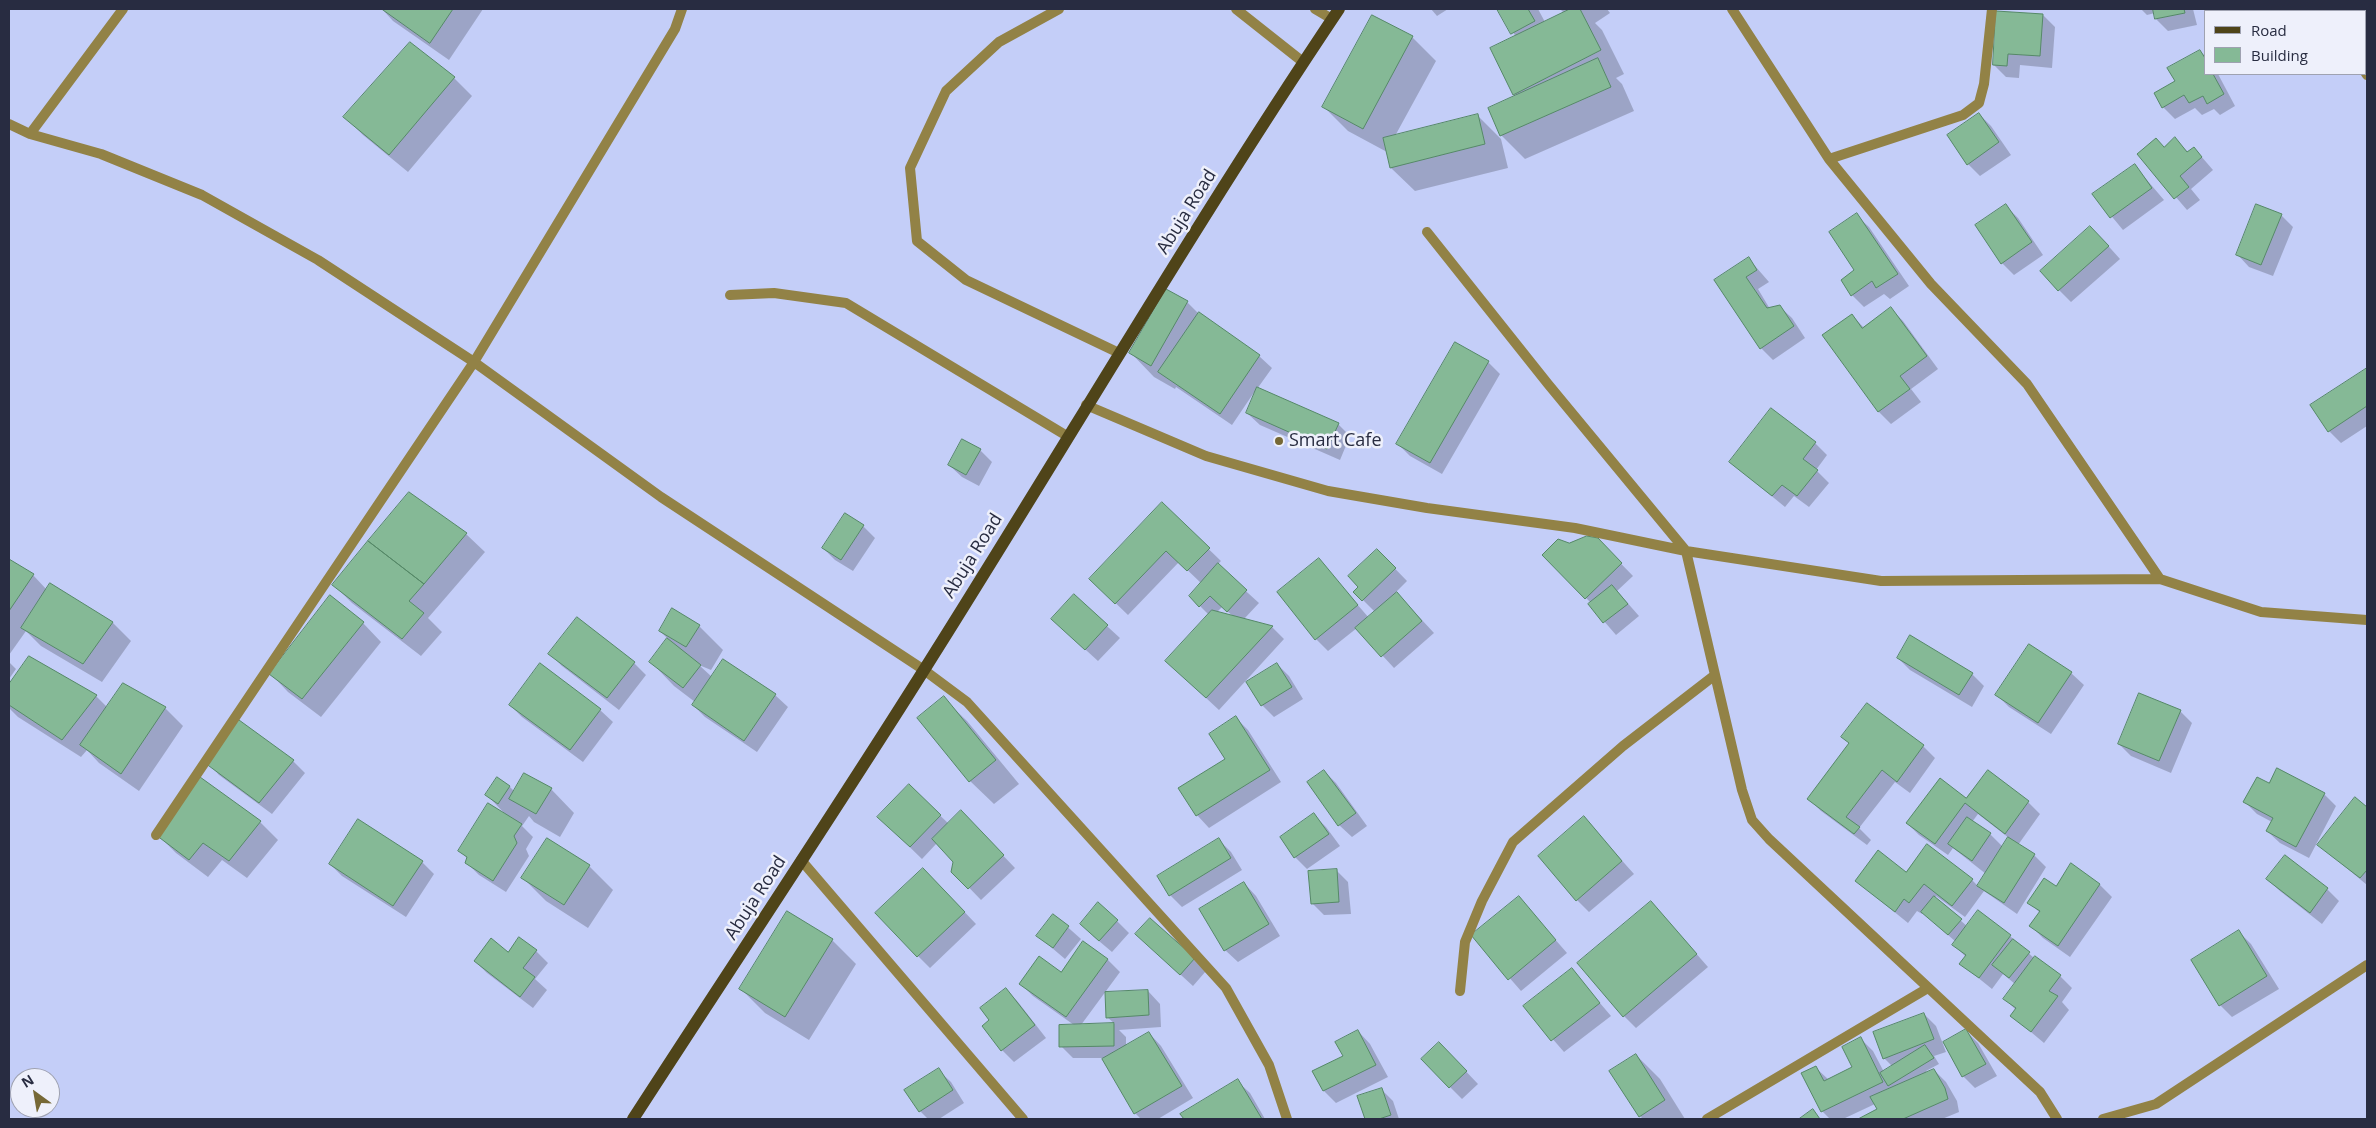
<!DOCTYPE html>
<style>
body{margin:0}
#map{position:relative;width:2376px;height:1128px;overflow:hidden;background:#c4cef8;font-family:"Open Sans",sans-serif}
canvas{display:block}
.frame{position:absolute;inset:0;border:10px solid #282c41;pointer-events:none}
.legend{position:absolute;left:2204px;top:10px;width:162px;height:65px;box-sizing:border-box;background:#eef0fb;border:1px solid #9fa2b1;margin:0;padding:6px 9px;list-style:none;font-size:15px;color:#282c41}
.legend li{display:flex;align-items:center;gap:10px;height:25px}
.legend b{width:25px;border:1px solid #9fa2b1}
.north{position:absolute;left:10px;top:1068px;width:50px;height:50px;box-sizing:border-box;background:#eef0fb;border:1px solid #9fa2b1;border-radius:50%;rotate:328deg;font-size:14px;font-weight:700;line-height:20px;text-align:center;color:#282c41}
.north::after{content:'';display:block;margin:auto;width:18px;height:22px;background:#766836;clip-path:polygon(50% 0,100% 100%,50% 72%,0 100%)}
</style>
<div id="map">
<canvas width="2376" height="1128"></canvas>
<div class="frame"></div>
<ul class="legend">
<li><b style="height:6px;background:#4f4419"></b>Road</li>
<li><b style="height:14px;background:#85b996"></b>Building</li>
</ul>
<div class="north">N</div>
</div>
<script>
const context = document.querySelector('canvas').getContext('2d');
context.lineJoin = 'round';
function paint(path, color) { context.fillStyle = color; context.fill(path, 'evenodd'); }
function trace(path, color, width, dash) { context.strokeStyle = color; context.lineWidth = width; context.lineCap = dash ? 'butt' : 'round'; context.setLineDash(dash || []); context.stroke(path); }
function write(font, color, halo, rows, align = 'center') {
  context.font = font + ' "Open Sans",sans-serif'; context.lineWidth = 5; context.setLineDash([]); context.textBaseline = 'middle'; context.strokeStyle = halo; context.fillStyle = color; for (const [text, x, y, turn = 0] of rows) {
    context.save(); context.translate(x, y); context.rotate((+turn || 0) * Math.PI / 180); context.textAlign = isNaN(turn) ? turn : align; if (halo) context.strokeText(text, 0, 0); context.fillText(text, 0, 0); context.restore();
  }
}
const shadow = new Path2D(`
 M382 9H483L449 60 393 21Z
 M1431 9H1448L1437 16Z
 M1499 9H1538L1545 22 1564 13 1560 9H1607L1610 13 1595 23 1602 30 1624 74 1616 78 1622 84 1634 111 1525 159 1501 135 1517 96 1514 94 1516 37Z
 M2141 9H2193L2197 25 2168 31 2156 19 2155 13 2147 15Z
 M2245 9H2312L2303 11H2246Z
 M2043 15 2055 27 2052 68 2020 65 2019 78 2006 77 1994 65Z
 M1412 37 1436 61 1395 136 1478 116 1501 139 1508 168 1415 191 1391 168 1387 152 1348 131 1324 107Z
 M410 43 454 78 472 96 408 172 363 135 345 117Z
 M2200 51 2205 56V74H2218L2235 106 2220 115 2214 109 2202 115 2195 108 2175 119 2163 107 2176 82Z
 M1979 114 1991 126 2011 155 1980 176 1968 164Z
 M2175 139 2189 153 2194 148 2213 170 2191 189 2200 200 2187 210 2139 154 2164 148Z
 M2135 166 2164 200 2123 230 2094 195Z
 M2006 206 2018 218 2043 255 2014 275 2002 263Z
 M1856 215 1869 227 1909 286 1890 299 1884 294 1864 307 1852 295 1856 270Z
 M2281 215 2293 227 2273 276 2249 267 2237 254Z
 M2103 240 2120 259 2071 302 2059 290Z
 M1749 259 1769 282 1758 289 1770 309 1779 306 1792 318 1805 338 1773 360 1761 348 1716 280Z
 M1187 302 1198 313 1259 356 1272 368 1257 389 1338 424 1350 436 1340 460 1260 425 1247 413 1255 391 1232 425 1176 387 1175 389 1154 377 1131 353Z
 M1891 309 1903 321 1938 369 1911 389 1921 402 1891 424 1879 412 1824 335 1852 315 1864 328Z
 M1488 362 1500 374 1442 474 1410 456 1397 443Z
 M2367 369V426L2341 443 2329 431 2312 405Z
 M1815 443 1827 455 1816 470 1829 483 1809 507 1794 496 1785 507 1730 462Z
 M980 450 992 462 979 486 962 477 949 465Z
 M409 493 466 534 485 552 428 618 442 632 421 656 352 603 334 585Z
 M1162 504 1221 561 1217 565 1259 603 1244 619 1272 627 1284 639 1219 710 1179 673 1209 615 1190 596 1202 584 1179 562 1128 615 1103 591ZM1222 607 1233 616 1217 612Z
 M863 526 875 538 853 571 835 560 823 548Z
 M1597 539 1633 576 1617 591 1639 616 1616 635 1590 605 1591 603 1544 555 1569 544Z
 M1377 550 1407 581 1396 592 1434 633 1394 668 1357 628 1328 651 1316 639 1319 560 1369 618 1375 612 1355 592 1360 587Z
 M9 561 33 575 47 590 50 585 113 623 131 641 102 682 41 646 26 631 9 655Z
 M1074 596 1120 638 1098 661 1065 631Z
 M331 597 363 623 381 642 321 717 288 692 270 673Z
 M699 626 723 650 711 670 699 665 712 677 775 695 788 707 757 752 705 717 693 705 695 702 674 686 651 662 668 639 660 631Z
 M550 654 634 663 646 675 619 710 562 666Z
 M30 657 96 696 107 707 123 684 165 708 183 726 139 791 99 763 87 750 81 757 18 717 9 708V686Z
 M1898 658 1972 674 1984 686 1972 707 1910 670Z
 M9 662 16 669 9 679Z
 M1277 664 1289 676 1303 699 1274 717 1262 705Z
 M2071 673 2084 685 2051 734 2009 707 1997 695Z
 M943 698 967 721 1019 784 994 804 970 781Z
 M1867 704 1923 746 1935 758 1910 793 1895 782 1859 828 1871 840 1867 845 1821 811 1809 799 1850 744 1843 737Z
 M510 705 600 710 613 722 583 762 522 717Z
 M2180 711 2192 723 2171 773 2131 756 2119 744Z
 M1236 718 1248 730 1281 782 1209 828 1197 815 1227 760Z
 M293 761 305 773 272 814 219 775 207 762Z
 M1324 771 1336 783 1367 826 1352 837 1339 825Z
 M1988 772 2028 802 2040 814 2018 845 2034 855 2046 867 2017 914 1984 891 1965 917 1936 896 1935 898 1968 927 1979 912 2010 936 2035 959 2060 976 2072 988 2062 1002 2069 1010 2044 1043 2012 1016 2016 1010 2005 999 2015 984 2003 974 1992 989 1961 964 1966 957 1954 945 1956 942 1923 913 1922 914 1917 911 1908 923 1856 881 1907 874 1972 880 1978 886 1986 874 1953 848 1948 855 1919 835 1907 823 1967 800ZM1978 814 2009 838 2003 847 1990 834 1972 822Z
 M2269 785 2324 794 2336 806 2309 858 2280 843 2267 831 2272 822 2257 814 2245 802Z
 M509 786 515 792 551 789 574 813 560 837 534 822 529 816 522 826 533 837 526 849 529 856 506 892 479 875 467 863 468 859 460 851 506 815 487 795Z
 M909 786 949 824H973L1015 868 981 900 953 871 954 861 937 843 922 859 891 829Z
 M2355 799 2367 809V885L2319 845Z
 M1314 815 1326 827 1340 846 1307 869 1295 857Z
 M1584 818 1634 874 1589 912 1577 900Z
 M260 822 278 840 247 878 222 860 208 877 176 853 158 835Z
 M1219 840 1231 852 1242 870 1182 907 1170 895Z
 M2285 857 2327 889 2339 901 2322 924 2280 891 2267 879Z
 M422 862 434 874 406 917 342 876 330 864Z
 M589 866 613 890 588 928 546 901 522 877Z
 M1336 870 1348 882 1351 914 1324 915 1312 903Z
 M935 881 976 924 930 968 918 956Z
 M1244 883 1256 896 1280 936 1238 962 1225 950Z
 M2099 884 2112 897 2070 957 2043 938 2031 926 2040 913 2029 902 2056 888Z
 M1519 898 1567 953 1521 991 1473 936Z
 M1651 902 1708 967 1636 1028 1624 1016Z
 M1054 915 1081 939 1065 959 1038 936Z
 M1150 919 1206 971 1193 986 1136 934Z
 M1117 921 1129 933 1112 952 1093 936Z
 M2239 932 2251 944 2279 989 2232 1017 2220 1005Z
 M832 940 856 964 809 1040 765 1013 741 989Z
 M1084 943 1108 960 1120 972 1081 1025 1115 1024 1107 1017 1148 991 1160 1004 1161 1027 1119 1030 1126 1037V1047L1149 1033 1161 1046 1193 1098 1158 1119H1141L1135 1113 1108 1058H1073L1061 1046 1074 1025 1033 996 1021 984 1062 974Z
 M536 951 548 963 535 979 547 990 533 1008 487 973 475 961 508 954Z
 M1571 969 1611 1016 1564 1052 1524 1006Z
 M1006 989 1018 1002 1046 1038 1014 1062 1002 1050 991 1021Z
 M1924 1014 1936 1026 1946 1052 1934 1056 1939 1064 1926 1071 1927 1073 1934 1070 1946 1082 1957 1101 1959 1112 1942 1119H1860L1878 1110 1875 1104 1843 1119H1830L1822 1111 1816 1068 1829 1080 1854 1068 1861 1039 1873 1051 1884 1072 1893 1067 1884 1058Z
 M1358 1031 1370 1044 1388 1077 1336 1103 1324 1091 1314 1072 1344 1057Z
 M1966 1031 1978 1043 1997 1076 1975 1088 1963 1076Z
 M1439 1043 1478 1084 1462 1099 1422 1059Z
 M1636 1055 1660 1079 1685 1119H1643L1640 1116Z
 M938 1070 951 1082 964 1103 939 1119H928L920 1111Z
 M1237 1081 1250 1093 1265 1119H1185L1182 1114Z
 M1381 1089 1393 1101 1399 1119H1367L1359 1097Z`);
const building = new Path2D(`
 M382 9H453L430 43Z
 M1497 9H1528L1535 21 1511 34Z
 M1570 9H1580L1601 50 1513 95 1490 48Z
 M2153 9H2184L2185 13 2155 19Z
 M2244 9H2263L2264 11H2245Z
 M1996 11 2043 14 2040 56 2008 54 2007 66 1993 65Z
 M1372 15 1413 36 1363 129 1322 107Z
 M410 42 455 77 389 155 343 117Z
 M2200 50 2205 58V74H2213L2224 94 2207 104 2203 96 2189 103 2184 95 2162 108 2154 93 2175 81 2167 68Z
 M1598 58 1611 87 1500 136 1488 108Z
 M1979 113 1999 142 1967 165 1947 135Z
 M1478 114 1485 144 1390 168 1383 138Z
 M2175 137 2187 152 2194 147 2202 157 2180 176 2189 187 2174 199 2137 154 2156 138 2164 147Z
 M2135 164 2152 188 2110 218 2092 194Z
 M2006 204 2032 242 2001 264 1975 225Z
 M2256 204 2282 214 2261 265 2236 255Z
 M1857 213 1898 274 1876 288 1872 281 1851 296 1841 280 1854 270 1829 232Z
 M2090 226 2109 246 2058 291 2040 271Z
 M1749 257 1757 270 1746 277 1767 308 1780 305 1794 326 1760 349 1714 280Z
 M1166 289 1188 301 1151 366 1129 353Z
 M1891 307 1927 356 1900 376 1910 389 1878 412 1822 335 1852 314 1862 328Z
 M1199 312 1260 355 1220 414 1158 372Z
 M1455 342 1489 361 1430 463 1396 444Z
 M2367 368V406L2328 432 2310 405Z
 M1257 387 1339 423 1327 449 1246 413Z
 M1771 408 1816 442 1803 459 1818 470 1797 496 1782 485 1772 496 1729 462Z
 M962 439 981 449 966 475 948 465Z
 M409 492 467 533 424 584 368 541Z
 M1162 502 1210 548 1187 571 1166 551 1115 604 1089 579Z
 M845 513 864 525 841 560 822 548Z
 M1587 536 1598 538 1622 563 1585 599 1542 555 1558 539 1569 543Z
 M368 541 424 584 409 601 424 613 402 639 332 585Z
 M1377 549 1396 568 1362 601 1353 592 1358 587 1348 576Z
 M1319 558 1358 605 1315 640 1277 592Z
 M9 559 34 574 9 611Z
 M1218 563 1247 590 1227 612 1210 596 1199 607 1189 596Z
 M50 583 113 622 83 664 21 628Z
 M1612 585 1628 604 1603 623 1588 604Z
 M1397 592 1422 621 1381 657 1355 628Z
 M1074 594 1108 625 1085 650 1051 619Z
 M330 595 364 622 302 699 269 674Z
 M672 608 700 625 686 647 659 631Z
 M1212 610 1273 626 1206 698 1165 661Z
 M577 617 635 662 607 698 548 654Z
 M1910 635 1973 673 1959 695 1897 658Z
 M667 638 701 665 683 688 649 662Z
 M2029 644 2072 672 2038 723 1995 695Z
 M29 656 97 695 62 740 9 705V684Z
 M723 659 776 694 744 741 692 705Z
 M540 663 601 709 570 750 509 705Z
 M1277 663 1292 687 1261 706 1246 682Z
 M123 683 166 707 121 774 80 745Z
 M2139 693 2181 710 2159 761 2118 744Z
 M944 696 996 760 969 782 917 718Z
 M1867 703 1924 745 1897 782 1882 770 1846 817 1860 827 1854 834 1807 799 1849 743 1841 737Z
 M1236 716 1270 770 1196 816 1178 788 1225 759 1209 734Z
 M239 720 294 760 259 803 205 763Z
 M2277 768 2325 793 2296 847 2266 831 2273 818 2243 802 2257 777 2269 783Z
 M1324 770 1356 813 1338 826 1307 782Z
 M1988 770 2029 801 2005 834 1965 803 1935 844 1906 823 1940 778 1966 798Z
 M524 773 552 788 536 814 509 799Z
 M200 777 261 821 229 861 203 843 189 860 156 835Z
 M497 777 510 786 498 804 485 795Z
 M909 784 941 815 910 847 877 817Z
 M2355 797 2367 807V870L2360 878 2317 845Z
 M488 803 522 824 514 836 517 843 493 881 465 863 467 857 458 851Z
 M961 810 1004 855 968 889 951 872 953 862 932 839Z
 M1314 813 1329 834 1294 858 1280 837Z
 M1584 816 1622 861 1576 901 1538 856Z
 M1967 817 1991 833 1972 861 1948 844Z
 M358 819 423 861 393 906 329 864Z
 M2008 837 2035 854 2004 903 1977 886Z
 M547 838 590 865 564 905 521 878Z
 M1219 838 1231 858 1169 896 1157 876Z
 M1927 844 1973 879 1952 906 1924 884 1909 903 1904 899 1895 912 1855 881 1878 850 1906 872Z
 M2285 855 2328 888 2310 913 2266 879Z
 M2071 863 2100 884 2058 946 2029 926 2040 911 2027 903 2044 878 2056 886Z
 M923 868 965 912 917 957 875 913Z
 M1337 869 1339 902 1311 904 1308 871Z
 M1244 882 1269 924 1224 951 1199 909Z
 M1519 896 1556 940 1508 980 1471 935Z
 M1934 896 1962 919 1948 935 1921 912Z
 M1651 901 1697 954 1623 1017 1577 963Z
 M1098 902 1118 920 1099 941 1080 924Z
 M1978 910 2011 935 1979 978 1959 964 1966 955 1952 945Z
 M787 911 833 939 785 1017 739 989Z
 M1053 914 1069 926 1053 948 1036 936Z
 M1150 918 1195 958 1180 975 1135 934Z
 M2239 930 2267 976 2219 1006 2191 960Z
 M519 937 537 950 523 968 535 977 520 997 474 961 491 938 508 952Z
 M2013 939 2030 952 2009 978 1992 965Z
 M1083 941 1108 959 1066 1017 1019 984 1039 956 1061 972Z
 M2035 956 2061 975 2049 991 2058 996 2031 1032 2010 1016 2016 1008 2003 999Z
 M1572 968 1600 1003 1551 1041 1523 1006Z
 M1006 988 1035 1025 1001 1051 982 1026 989 1020 980 1008Z
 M1148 990 1149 1015 1106 1018 1105 992Z
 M1924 1013 1934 1039 1883 1059 1873 1032Z
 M1114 1023V1046L1059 1047V1025Z
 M1966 1029 1986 1064 1962 1077 1943 1042Z
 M1358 1030 1376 1065 1323 1091 1312 1071 1343 1056 1335 1042Z
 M1149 1032 1182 1086 1134 1114 1102 1059Z
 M1861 1037 1883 1082 1821 1112 1801 1073 1816 1066 1824 1081 1852 1067 1842 1047Z
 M1439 1042 1467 1071 1449 1088 1421 1059Z
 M1925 1045 1934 1058 1888 1086 1880 1073Z
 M1636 1054 1665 1100 1639 1117 1609 1071Z
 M939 1068 953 1090 919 1112 904 1090Z
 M1934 1069 1945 1088 1948 1099 1903 1119H1858L1877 1109 1870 1097Z
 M1238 1079 1262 1119H1184L1180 1114Z
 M1382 1088 1391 1115 1379 1119H1365L1357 1096Z
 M1813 1109 1820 1119H1799Z`);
const service = new Path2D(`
 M1059 9 999 42 946 91 910 168 917 241 966 280 1119 353
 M1236 9 1303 62`);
const minor = new Path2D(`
 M1315 9 1332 19
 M1732 9 1829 159 1931 284 2027 384 2160 579
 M2353 11V9
 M2365 72 2367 75
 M9 124 30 134 101 154 202 195 318 260 474 362 661 497 924 670 967 702 1226 988 1269 1065 1287 1119
 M30 134 123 9
 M1829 159 1963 115 1979 103 1984 84 1992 9
 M1427 232 1548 384 1686 551 1742 790 1752 820 1769 839 2040 1092 2057 1119
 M730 295 774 293 846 303 1067 436
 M1086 405 1206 456 1328 491 1427 508 1575 528 1686 551 1881 581 2160 579 2261 612 2367 620
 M156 835 474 362 675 29 682 9
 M801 860 1023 1119
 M1460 991 1465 942 1482 901 1513 842 1623 746 1715 675
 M1707 1119 1928 988
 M2103 1119 2156 1104 2367 965`);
const primary = new Path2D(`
 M633 1119C730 969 829 821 924 670 1063 450 1194 225 1339 9`);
const markers = [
 [1279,441,5,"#766836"]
];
const streetNames = [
 ["Abuja Road",1187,212,-58],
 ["Abuja Road",973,556,-58],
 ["Abuja Road",756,898,-57]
];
const poiNames = [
 ["Smart Cafe",1289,441]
];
paint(shadow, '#0003');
paint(building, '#85b996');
trace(building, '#558867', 1);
trace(service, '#928246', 10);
trace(minor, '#928246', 10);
trace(primary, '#4f4419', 12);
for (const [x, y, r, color] of markers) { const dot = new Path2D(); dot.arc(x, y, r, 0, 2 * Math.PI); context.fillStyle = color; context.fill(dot); trace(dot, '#eef0fb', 2); }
write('18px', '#282c41', '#eef0fb', streetNames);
write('18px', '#282c41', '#eef0fb', poiNames, 'left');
</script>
